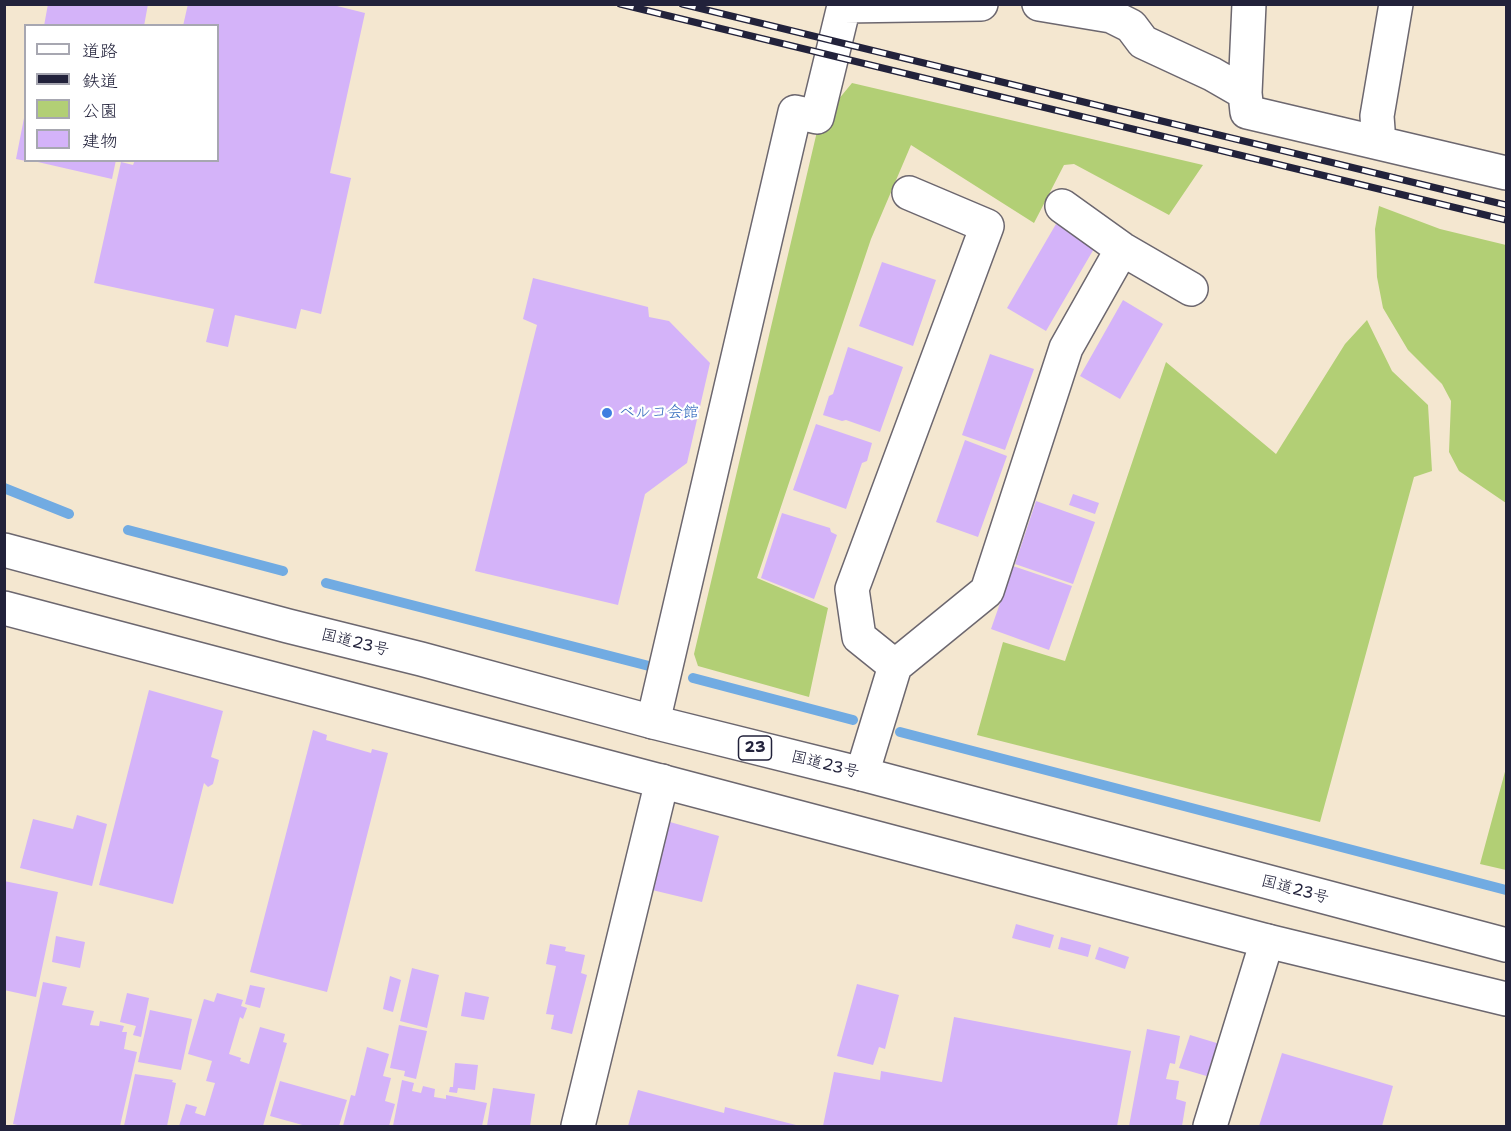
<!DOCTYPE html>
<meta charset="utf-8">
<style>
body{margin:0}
#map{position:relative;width:1511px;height:1131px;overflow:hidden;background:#f4e7d0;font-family:"Shantell Sans","Klee One",sans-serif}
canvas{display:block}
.frame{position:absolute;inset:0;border:6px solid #22223b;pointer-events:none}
.legend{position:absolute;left:24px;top:24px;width:195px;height:138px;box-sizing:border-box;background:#fff;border:2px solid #a7a7b1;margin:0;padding:8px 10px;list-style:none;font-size:18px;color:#22223b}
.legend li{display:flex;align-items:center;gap:12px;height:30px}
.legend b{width:30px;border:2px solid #a7a7b1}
</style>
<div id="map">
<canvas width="1511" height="1131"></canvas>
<div class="frame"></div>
<ul class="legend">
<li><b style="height:8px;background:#fff"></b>道路</li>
<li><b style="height:8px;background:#22223b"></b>鉄道</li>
<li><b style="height:16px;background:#b2cf75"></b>公園</li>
<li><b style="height:16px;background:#d4b3f9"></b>建物</li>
</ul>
</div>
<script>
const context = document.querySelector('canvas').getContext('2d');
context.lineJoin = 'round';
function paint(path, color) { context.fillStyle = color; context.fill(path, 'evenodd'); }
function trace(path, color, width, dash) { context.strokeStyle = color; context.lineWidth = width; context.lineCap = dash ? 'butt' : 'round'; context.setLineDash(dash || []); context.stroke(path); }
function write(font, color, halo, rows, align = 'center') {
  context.font = font + ' "Shantell Sans","Klee One",sans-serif'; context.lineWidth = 4.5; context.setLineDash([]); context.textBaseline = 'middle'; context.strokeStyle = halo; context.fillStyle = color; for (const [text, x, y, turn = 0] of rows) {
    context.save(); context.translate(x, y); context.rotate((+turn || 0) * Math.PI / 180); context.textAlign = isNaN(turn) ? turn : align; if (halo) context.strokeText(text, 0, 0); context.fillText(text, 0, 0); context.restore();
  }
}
const green = new Path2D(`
 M852 83 1203 165 1169 215 1074 164 1064 165 1034 223 911 145 871 239 757 578 828 608 809 697 698 666 694 654 819 123Z
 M1379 206 1440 229 1506 245V503L1459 471 1449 452 1451 401 1442 384 1408 350 1383 308 1377 277 1375 229Z
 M1367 320 1392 371 1428 405 1432 471 1414 477 1320 822 977 735 1003 642 1065 661 1166 362 1276 454 1345 344Z
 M1506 768V870L1480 864Z`);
const stream = new Path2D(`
 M4 488 69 514
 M128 530 283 571
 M326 583 649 666
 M693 678 853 720
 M900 732 1506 890`);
const building = new Path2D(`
 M48 4H148L144 26H44Z
 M188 4H329L365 13 330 173 351 178 321 314 301 309 296 329 235 315 228 347 206 342 214 309 94 283 121 162 133 165 135 160H218V26H183Z
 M24 118H26V161L16 159Z
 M29 160H116L112 179Z
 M1056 224 1095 247 1046 331 1007 308Z
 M882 262 936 280 913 346 859 326Z
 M533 278 648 307 649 317 669 321 710 363 687 463 645 494 618 605 475 571 537 325 523 319Z
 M1123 300 1163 324 1120 399 1080 376Z
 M848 347 903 367 880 432 846 420 842 421 823 415 829 396 833 394Z
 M990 354 1034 369 1005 450 962 435Z
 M816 424 872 443 867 461 862 463 846 509 793 490Z
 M965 440 1007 456 978 537 936 522Z
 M1073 494 1099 503 1095 514 1069 505Z
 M1036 501 1095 522 1073 584 1015 564Z
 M782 513 830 528 831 532 837 535 814 599 761 578Z
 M1013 566 1072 586 1049 650 991 629Z
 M149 690 223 711 211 757 219 760 213 784 208 787 204 783 173 904 99 885Z
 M313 730 327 735 326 740 371 753 372 749 388 753 327 992 250 972Z
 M77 815 107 824 92 886 20 868 33 819 73 829Z
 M670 822 719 836 702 902 648 889 663 825 669 826Z
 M4 881 58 892 36 997 4 990Z
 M1016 924 1054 935 1050 948 1012 938Z
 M56 936 85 942 80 968 52 962Z
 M1061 937 1091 945 1088 957 1058 949Z
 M550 944 566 947 565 951 585 955 581 973 587 975 572 1034 551 1029 554 1015 546 1014 556 966 546 964Z
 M1099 947 1129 957 1125 969 1095 959Z
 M412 968 439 975 427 1028 400 1021Z
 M390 976 401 980 393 1012 383 1009Z
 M43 982 67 987 62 1005 94 1011 90 1025 99 1026 100 1021 124 1026 122 1032H127L124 1049 137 1052 120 1126H22L13 1124Z
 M857 984 899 995 885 1049 879 1047 873 1065 837 1056Z
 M250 985 265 988 260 1008 245 1004Z
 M465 992 489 997 484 1020 461 1016Z
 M127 993 149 998 141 1037 133 1035 136 1026 120 1022Z
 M217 993 243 1000 241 1006 247 1008 243 1019 240 1017 229 1054 241 1058 240 1061 249 1064 260 1027 285 1034 283 1042 287 1043 263 1126H179L186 1104 197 1107 195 1113 205 1116 215 1083 206 1081 212 1061 188 1054 204 999 214 1002Z
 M150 1010 192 1019 181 1070 138 1062Z
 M954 1017 1131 1051 1117 1126H823L834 1072 880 1080 881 1071 942 1082Z
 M399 1025 427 1031 416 1079 404 1076 405 1071 390 1068Z
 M1147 1029 1180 1036 1175 1064 1170 1063 1166 1079 1179 1081 1176 1099 1186 1102 1182 1126H1129Z
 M1190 1035 1220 1044 1210 1077 1179 1068Z
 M367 1047 389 1054 383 1076 391 1078 385 1101 395 1104 389 1126H343L351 1095 355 1096Z
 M1282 1053 1393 1086 1382 1126H1259Z
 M455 1063 478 1065 475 1090 458 1088 457 1093 449 1092 450 1087H453Z
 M135 1074 173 1080 172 1082 176 1083 167 1126H124Z
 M402 1080 414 1083 412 1091 421 1093 423 1086 435 1089 434 1097 446 1099V1095L487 1103 482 1126H393Z
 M280 1081 347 1100 339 1126H306L270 1116Z
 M493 1088 535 1094 530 1126H487Z
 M638 1090 724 1113 725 1107 800 1126H628Z`);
const minor = new Path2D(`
 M1039 4 1111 16 1131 26 1143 42 1212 74 1245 93
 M1249 4 1245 93 1247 112 1506 173
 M1379 143 1377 116 1396 4
 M1062 206 1122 249 1191 289
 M895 666 987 591 1066 348 1122 249
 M653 722 795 112 817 117 844 6 981 4
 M862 774 895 666 859 637 852 589 987 226 909 193
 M578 1126 662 781
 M1210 1126 1267 941`);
const highway = new Path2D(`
 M4 550 288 626 421 659 653 722 862 774 1506 945
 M4 608 1267 941 1506 999`);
const rail = new Path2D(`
 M620 4 1506 220
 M682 4 1506 205`);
const markers = [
 [607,413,6,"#3f7fe0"]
];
const shields = [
 [755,748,33]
];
const shieldNames = [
 ["23",755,748]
];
const shopNames = [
 ["ベルコ会館",619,413]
];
const streetNames = [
 ["国道23号",355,643,14],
 ["国道23号",825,765,14],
 ["国道23号",1295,890,15]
];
paint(green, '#b2cf75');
trace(stream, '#71abe2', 10);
paint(building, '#d4b3f9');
trace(minor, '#6c676f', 36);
trace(highway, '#6c676f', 36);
trace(minor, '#fff', 33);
trace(highway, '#fff', 33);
trace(rail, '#22223b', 7);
trace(rail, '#fff', 4.5, [14]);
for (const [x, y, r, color] of markers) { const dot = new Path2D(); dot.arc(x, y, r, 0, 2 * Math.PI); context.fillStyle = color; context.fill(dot); trace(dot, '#fff', 2); }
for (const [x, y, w] of shields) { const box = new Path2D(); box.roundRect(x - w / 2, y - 12, w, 24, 4.5); context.fillStyle = '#fff'; context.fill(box); trace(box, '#22223b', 1.5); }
write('bold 15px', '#22223b', null, shieldNames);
write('16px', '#366cbe', '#fff', shopNames, 'left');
write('16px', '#22223b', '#fff', streetNames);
</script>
